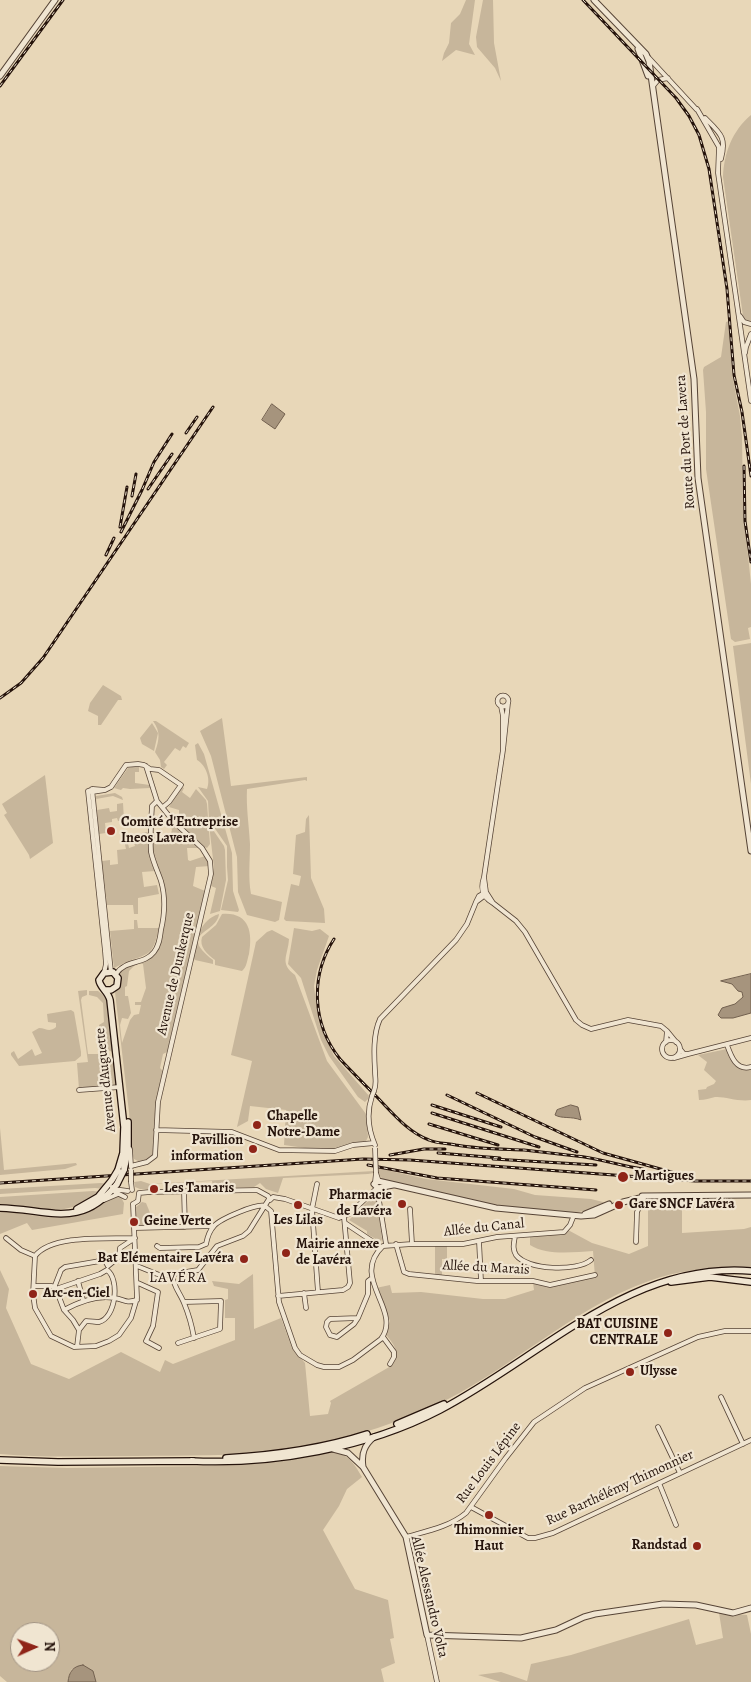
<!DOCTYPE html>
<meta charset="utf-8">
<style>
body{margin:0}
#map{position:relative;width:751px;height:1682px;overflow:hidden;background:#e8d7b8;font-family:Alegreya,serif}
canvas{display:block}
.north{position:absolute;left:10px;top:1622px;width:50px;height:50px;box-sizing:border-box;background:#f0e5d1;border:1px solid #9f9182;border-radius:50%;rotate:88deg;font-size:14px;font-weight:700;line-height:20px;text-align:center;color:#25130b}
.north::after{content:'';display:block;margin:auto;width:18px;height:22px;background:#8f2418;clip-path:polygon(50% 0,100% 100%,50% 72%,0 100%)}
</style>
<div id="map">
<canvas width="751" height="1682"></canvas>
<div class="north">N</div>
</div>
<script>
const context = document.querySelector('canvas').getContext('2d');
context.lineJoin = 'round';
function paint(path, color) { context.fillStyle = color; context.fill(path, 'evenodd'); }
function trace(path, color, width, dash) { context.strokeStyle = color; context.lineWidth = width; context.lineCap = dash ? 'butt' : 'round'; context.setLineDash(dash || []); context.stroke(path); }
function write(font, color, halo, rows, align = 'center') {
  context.font = font + ' Alegreya,serif'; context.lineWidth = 4.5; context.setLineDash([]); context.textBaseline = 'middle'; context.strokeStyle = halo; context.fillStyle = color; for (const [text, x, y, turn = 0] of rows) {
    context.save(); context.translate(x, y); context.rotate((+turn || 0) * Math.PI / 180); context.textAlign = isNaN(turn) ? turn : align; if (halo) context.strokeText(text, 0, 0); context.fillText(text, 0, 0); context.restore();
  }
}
const green = new Path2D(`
 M466 0H475L469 44 475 55 456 50 442 61 444 53 449 43 451 23 460 14Z
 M483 0H493L494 43 501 81 495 68 477 47 476 37Z
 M751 115V323L746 322 743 316 723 177C724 153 732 131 751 115Z
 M729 321 732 374 740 416 742 436 743 508 751 584V627L748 628 750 639 735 642 731 639 706 469V412L703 370 704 367 721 357 726 322Z
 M751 643V784L733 646Z
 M103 685 121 696 122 700H118L101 725H98V716L88 711 90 703Z
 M222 718 231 786 307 777V781L305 780 247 789C246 807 249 825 250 844 250 861 248 877 251 894L282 902 279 920 275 922 247 915 238 892 237 857 211 756 200 731Z
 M153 721H156L189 743 186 748 183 746 180 751 175 748 164 762 167 765 164 769 161 767 160 760 155 752C159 740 161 732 153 721Z
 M152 723 158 733 154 751 142 744 140 738Z
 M198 743 204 754 232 853 233 891 239 910 238 912 221 910 228 880 227 867V846L209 820 208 801 198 787 207 789C211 779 206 765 197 760L195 745Z
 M136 766 139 767V772H135V783L150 785V788L130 789 123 788 121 790 114 788 128 768Z
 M45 775 53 843 30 859 29 855 4 815 7 813 2 804Z
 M182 787 184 788 182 792 190 798 196 789 206 800 207 804 210 844 207 848 202 846 176 821 179 820V810L169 807Z
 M115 793 122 797 123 800 113 796 96 799 97 810 109 808 110 812 117 811V804L123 803 124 820 118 821 117 818 112 819V822L105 823 106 833 99 834 96 796Z
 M309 815 311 878 324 909 325 923 286 921 284 919 291 884 299 886 301 876 293 874 296 835 305 832 306 819Z
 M174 823 200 848H187L188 860 190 861 205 856 210 866 196 867 193 886 205 891 167 1052 163 1054 160 1068 163 1071 157 1096 154 1123 153 1155 147 1160 140 1162 134 1159 132 1153 129 1112 115 992 121 983 120 972 123 969 135 964V965L129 971 127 986 125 987V996H128L131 1013 128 1019 122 1018 120 1025 122 1043 130 1020 134 1015 139 1014 141 1005H135V1002H141L146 988 143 964H139V962C162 958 169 917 166 896 164 883 158 872 154 859 152 850 152 841 151 832H160V838C169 838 174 834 171 824Z
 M209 824 224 846 225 850 226 880 220 911 210 914 216 888 211 886 214 868Z
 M142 833 147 832 149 834 151 860 155 871 142 872 144 887 157 885 159 894 138 898V914H134L133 905H107L102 861 110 860V865L118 864 117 850 126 849 124 840 127 839 129 848 135 846 132 836Z
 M219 914C217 934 177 932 213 960V964L195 960 193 958C197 940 199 920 219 914Z
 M222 914C249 912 253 932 249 954 247 960 247 967 242 971L215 965V960C207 954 199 947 202 937L216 925Z
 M134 920H137L138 928H159C153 953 152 953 129 961 123 963 119 966 114 968L110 931 134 929Z
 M294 928 312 931 320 929 329 936 317 970 314 986 319 1023 334 1056 370 1097 365 1102 358 1097 329 1056 321 1040 301 978 288 964Z
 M272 930 289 939C288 956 279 963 295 975L327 1061 366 1114 368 1137 366 1141 353 1143 337 1149 319 1150 284 1145 286 1110 250 1106 248 1121 237 1127 252 1061 231 1055 256 942 267 932Z
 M87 990V995L82 997 81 1000 88 1054H104L114 1059 118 1085 79 1089 77 1063 88 1062 78 991Z
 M89 991H98L106 997 113 1052C96 1046 100 1041 99 1025L104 1022 103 1003 97 997 89 995Z
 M71 1010 74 1012 81 1052V1056L75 1061 19 1066 11 1055V1053L14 1051 18 1059 32 1049 35 1056 42 1053 32 1032 39 1028C46 1028 49 1033 56 1027V1023L48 1022 47 1014Z
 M727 1049C732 1061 736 1071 751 1070V1100C738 1102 724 1096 715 1097 710 1098 705 1100 699 1100L698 1090 706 1089 707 1087 714 1084 716 1081 704 1070 707 1062 698 1055Z
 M0 1128 4 1170 76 1163 77 1165 65 1169 0 1175Z
 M377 1168 426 1179 514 1189 535 1195 591 1199 607 1203 592 1210 572 1213 498 1207 387 1181C381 1178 377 1175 377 1168Z
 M374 1171V1173L368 1174 283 1178 278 1193 266 1189 260 1183 254 1187 213 1188 212 1181 156 1184V1189H140L135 1187 134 1182 141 1181 150 1184Z
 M101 1183 108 1184 104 1189 95 1188 0 1194V1189Z
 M93 1191 101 1192C95 1196 88 1201 81 1204 56 1216 26 1205 0 1204V1197Z
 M373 1196 377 1200 382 1239 381 1242 367 1234V1231L349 1220Z
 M117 1197H121L124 1203 123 1214 32 1230 27 1223 0 1234V1211C24 1212 47 1221 71 1216 79 1214 89 1212 97 1208 104 1203 109 1198 117 1197Z
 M648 1199H682V1233L744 1229 751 1227V1268C717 1267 681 1269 649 1281 572 1308 507 1373 432 1407 385 1428 334 1443 283 1450 234 1457 184 1455 136 1456 90 1456 45 1458 0 1454V1270L9 1289 6 1308 31 1364 69 1379 121 1352 160 1372 165 1360 173 1364 235 1340V1318H225V1300L228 1299V1289L214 1286 212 1281 239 1284 253 1274 254 1329 281 1318 292 1348 305 1363 310 1416 328 1414 331 1403 330 1401 391 1366C401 1354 395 1345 386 1335L390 1321 376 1288 390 1285 392 1293 421 1292 483 1299H505L534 1290 533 1283 546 1286H556L595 1277 593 1251C574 1252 547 1256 530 1245V1236L554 1234 568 1230 592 1243 629 1254 648 1246Z
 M142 1202 146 1203 155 1225 154 1226H136L135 1208Z
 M435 1246H447V1259H442V1275H435Z
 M329 1452C347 1452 354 1463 362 1477L347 1489 339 1506 323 1530 355 1589 388 1600 394 1638 390 1639 395 1663 381 1669 384 1682H96L93 1671 72 1669 70 1672 68 1682H7L0 1676V1466L67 1468 212 1466 280 1460ZM20 1632H50V1662H20Z
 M719 1613 747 1615 751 1634V1682H501L478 1675 501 1672 527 1681 531 1664 571 1655 689 1619 696 1645 723 1638Z`);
const water = new Path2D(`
 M272 404 285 414 275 429 262 420Z
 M751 974V1013L733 1018H721L718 1015 722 1008 735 1004 743 997 742 992 738 991 732 984 721 981Z
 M571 1105 578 1107 581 1120C571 1116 562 1119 555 1115L557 1110Z
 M83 1665 93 1671 96 1682H68C69 1672 73 1666 83 1665Z`);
const minor = new Path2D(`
 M649 58 697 110
 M653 86 658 80 668 78
 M697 109 719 147 718 173 751 401
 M705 118C720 133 727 137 721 159
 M740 316 744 322 751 324
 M745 353 746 347 751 334
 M497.5 701a5.5 5.5 0 1 1 11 0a5.5 5.5 0 1 1-11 0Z
 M501 706 503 716V750L508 703
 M92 789 111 972
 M93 789 105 790 92 792 88 791Z
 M105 790 111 787 126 765 138 764 144 765 150 769 159 770 181 785 169 802 163 807
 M88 791 105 951 106 964 104 973
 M484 877 503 750
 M484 877 486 892 493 903C482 897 480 889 484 877Z
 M486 892 484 896 476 902 479 896Z
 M493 903 516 921 525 932 576 1020 582 1025 591 1029 628 1020 661 1026 667 1031
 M116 974C126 959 144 965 154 952 159 946 160 938 161 930 165 913 166 898 161 881 158 872 153 862 151 852 150 837 151 822 152 806L157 801
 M662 1049a9 9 0 1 1 18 0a9 9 0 1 1-18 0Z
 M666 1042 667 1031 676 1042
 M727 1045C731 1056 736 1071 751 1067
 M688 1054 751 1038
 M674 1058 688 1054H684L680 1049
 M79 1090 120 1087
 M374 1091C377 1083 375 1079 375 1071 374 1055 373 1034 380 1019L456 940 467 924 476 902
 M372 1096C367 1111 368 1129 375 1145
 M156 1130 232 1132 279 1150 335 1151 353 1145 374 1143
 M130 1149 131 1167
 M131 1166 147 1162 155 1156 158 1102 211 874 210 861 202 848 174 822 157 801 146 766
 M131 1182 132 1190
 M375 1182 376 1173 379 1182
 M317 1184 312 1209 318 1292
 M112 1187 115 1192 125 1197
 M113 1189 128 1191
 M184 1191 185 1227
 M139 1193 150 1192 257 1190 268 1196 270 1200 273 1197 285 1199 339 1218 349 1214 377 1188 386 1244
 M104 1200 118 1194
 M133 1204 138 1201 139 1193
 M265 1206 271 1211 279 1302 295 1348 300 1355 317 1365 324 1367H339L353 1360 381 1339C403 1310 349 1278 383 1246L412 1244H463L497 1237 564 1232 570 1225 574 1215
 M410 1209 412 1244
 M345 1223 381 1247
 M135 1228 213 1226
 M515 1236C514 1243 512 1248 516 1255 527 1270 577 1272 591 1260
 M6 1238 21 1250 35 1256
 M479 1241 481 1281
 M636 1242 637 1212 644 1197
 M206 1244C207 1239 210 1230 214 1226 220 1219 257 1203 265 1206
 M396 1244 404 1272 409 1274 477 1281H533L550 1285 595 1275
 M157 1246 160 1248 199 1247 206 1244
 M35 1256 33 1294 35 1308 51 1336 74 1347 96 1346 109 1341 119 1335 131 1318 137 1298 133 1204
 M35 1256C52 1234 109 1239 135 1238
 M108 1266 119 1257 120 1248 135 1238
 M137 1266 162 1276 198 1270 217 1246 243 1236 249 1231 269 1199
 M172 1274C173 1286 180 1293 184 1303 189 1315 192 1326 194 1338
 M78 1281 83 1300
 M138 1283 158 1292 153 1326 146 1341 159 1348
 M34 1286H52L56 1289 64 1310 73 1320 79 1330
 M54 1288 61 1270 65 1267 100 1261H105L108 1266
 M56 1289 100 1274 107 1270
 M304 1293 306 1308
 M278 1296 343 1290 348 1287 350 1283 344 1217
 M64 1310C79 1302 97 1295 114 1298 125 1299 124 1304 137 1300
 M358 1318 354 1324 337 1337 330 1335 326 1327 327 1322 330 1319 358 1318 368 1294V1281L372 1278
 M383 1337 394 1352V1357L390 1364
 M178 1343 220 1329 221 1301 184 1302
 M77 1347 79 1330 86 1321C90 1321 95 1322 99 1322 116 1318 120 1279 107 1270
 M721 1397 743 1444
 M658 1427 680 1473
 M659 1483 676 1525
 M471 1507 528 1538H535L553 1533 751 1440
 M406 1537C427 1531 449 1527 466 1513L505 1459 534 1422 585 1388 698 1337 725 1331H751
 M427 1635 437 1682`);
const tertiary = new Path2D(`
 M594 0 646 54 649 61 694 379 698 478 751 851
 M638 49 648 76
 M0 76 55 0
 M393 1185 378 1188 374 1184 378 1181 496 1208 581 1216 594 1215 623 1202 644 1197
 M642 1196 751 1195
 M585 1214 609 1204
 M333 1449 348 1453 363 1467 406 1537 427 1635 521 1638 556 1630 584 1617 595 1614 663 1604 696 1605 733 1613 751 1608
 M363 1467C361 1454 364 1445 374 1437`);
const secondary = new Path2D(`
 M105 990H111L117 986 118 978 113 972 104 973 99 980C100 988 108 991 110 1000L124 1127 123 1153 118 1170
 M124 1170 128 1151V1122
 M0 1208C48 1209 81 1230 117 1184
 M77 1209 98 1197 112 1180
 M671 1282 710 1277 751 1282
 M397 1424 444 1404
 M226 1458C274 1455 321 1449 367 1434
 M0 1460 58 1462 194 1461
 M191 1461C272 1465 367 1448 440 1410 540 1358 630 1261 751 1271`);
const rail = new Path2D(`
 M583 0 676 98 689 116 699 135 709 169 727 289 734 375 742 412 751 476
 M0 86 63 0
 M186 433 197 417
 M744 466 745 521 751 562
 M148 489 172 454
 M132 496 136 474
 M120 527 127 487
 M121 532 142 490 154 462 172 434
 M106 555 114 538
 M0 698 21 683 43 658 213 407
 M334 939C310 976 312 1024 340 1059 351 1071 363 1083 374 1094 391 1111 407 1132 429 1140 438 1144 447 1143 456 1145 478 1149 501 1149 524 1150 541 1152 559 1154 576 1156 599 1158 620 1166 643 1169
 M477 1093 603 1153 682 1175
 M447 1095 535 1137 577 1152
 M432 1105 501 1127
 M432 1113 539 1147
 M429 1124 498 1145
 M438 1153 500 1158
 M390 1155 424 1149H445
 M493 1159 596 1165
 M368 1165 437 1178 596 1190
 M0 1183 363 1159 410 1160 695 1181H751`);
const minorBridge = new Path2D(`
 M372 1096 374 1091
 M375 1148 376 1173
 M131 1170V1182`);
const secondaryBridge = new Path2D(`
 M112 1180 118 1170
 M117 1184 124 1170`);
const markers = [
 [111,831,5,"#8f2418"],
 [257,1125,5,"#8f2418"],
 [253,1149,5,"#8f2418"],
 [623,1177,6,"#8f2418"],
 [154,1189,5,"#8f2418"],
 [402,1204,5,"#8f2418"],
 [298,1205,5,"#8f2418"],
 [619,1205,5,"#8f2418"],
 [134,1222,5,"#8f2418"],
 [286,1253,5,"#8f2418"],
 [244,1259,5,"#8f2418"],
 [33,1294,5,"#8f2418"],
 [668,1333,5,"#8f2418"],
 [630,1372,5,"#8f2418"],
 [489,1515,5,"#8f2418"],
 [697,1546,5,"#8f2418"]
];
const streetNames = [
 ["Route du Port de Lavera",686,442,-94],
 ["Avenue de Dunkerque",176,974,-77],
 ["Avenue d'Auguette",106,1080,-96],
 ["Allée du Canal",484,1228,-6],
 ["Allée du Marais",486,1268,3],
 ["Rue Louis Lépine",489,1463,-53],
 ["Rue Barthélémy Thimonnier",620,1488,-25],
 ["Allée Alessandro Volta",429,1597,77]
];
const poiNames = [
 ["Comité d'Entreprise",121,823],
 ["Ineos Lavera",121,839],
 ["Chapelle",267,1117],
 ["Notre-Dame",267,1133],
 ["Pavillion",243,1141,"right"],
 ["information",243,1157,"right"],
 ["Martigues",634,1177],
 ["Les Tamaris",164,1189],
 ["Pharmacie",392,1196,"right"],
 ["de Lavéra",392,1212,"right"],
 ["Gare SNCF Lavéra",629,1205],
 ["Les Lilas",298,1221,"center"],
 ["Geine Verte",144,1222],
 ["Mairie annexe",296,1245],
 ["de Lavéra",296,1261],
 ["Bat Elémentaire Lavéra",234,1259,"right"],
 ["Arc-en-Ciel",43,1294],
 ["BAT CUISINE",658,1325,"right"],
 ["CENTRALE",658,1341,"right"],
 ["Ulysse",640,1372],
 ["Thimonnier",489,1531,"center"],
 ["Haut",489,1547,"center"],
 ["Randstad",687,1546,"right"]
];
const neighbourhoodNames = [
 ["LAVÉRA",178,1278]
];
paint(green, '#c7b69b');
paint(water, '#a6947d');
trace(water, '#72604f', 1);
trace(minor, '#564436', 5.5);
trace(tertiary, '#564436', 7);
trace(secondary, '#25130b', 8);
trace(minor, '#f0e5d1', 4);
trace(tertiary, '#f0e5d1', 5);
trace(secondary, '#f0e5d1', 5.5);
trace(rail, '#25130b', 3);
trace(rail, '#f0e5d1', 1, [4]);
trace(minorBridge, '#564436', 5.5, []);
trace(secondaryBridge, '#25130b', 8, []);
trace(minorBridge, '#f0e5d1', 4);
trace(secondaryBridge, '#f0e5d1', 5.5);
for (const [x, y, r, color] of markers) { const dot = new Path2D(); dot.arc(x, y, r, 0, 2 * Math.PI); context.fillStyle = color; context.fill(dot); trace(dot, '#f0e5d1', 2); }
write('14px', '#25130b', '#f0e5d1', streetNames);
write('bold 14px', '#25130b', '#f0e5d1', poiNames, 'left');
context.letterSpacing = '1px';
write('15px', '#25130b', '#f0e5d1', neighbourhoodNames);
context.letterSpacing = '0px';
</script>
